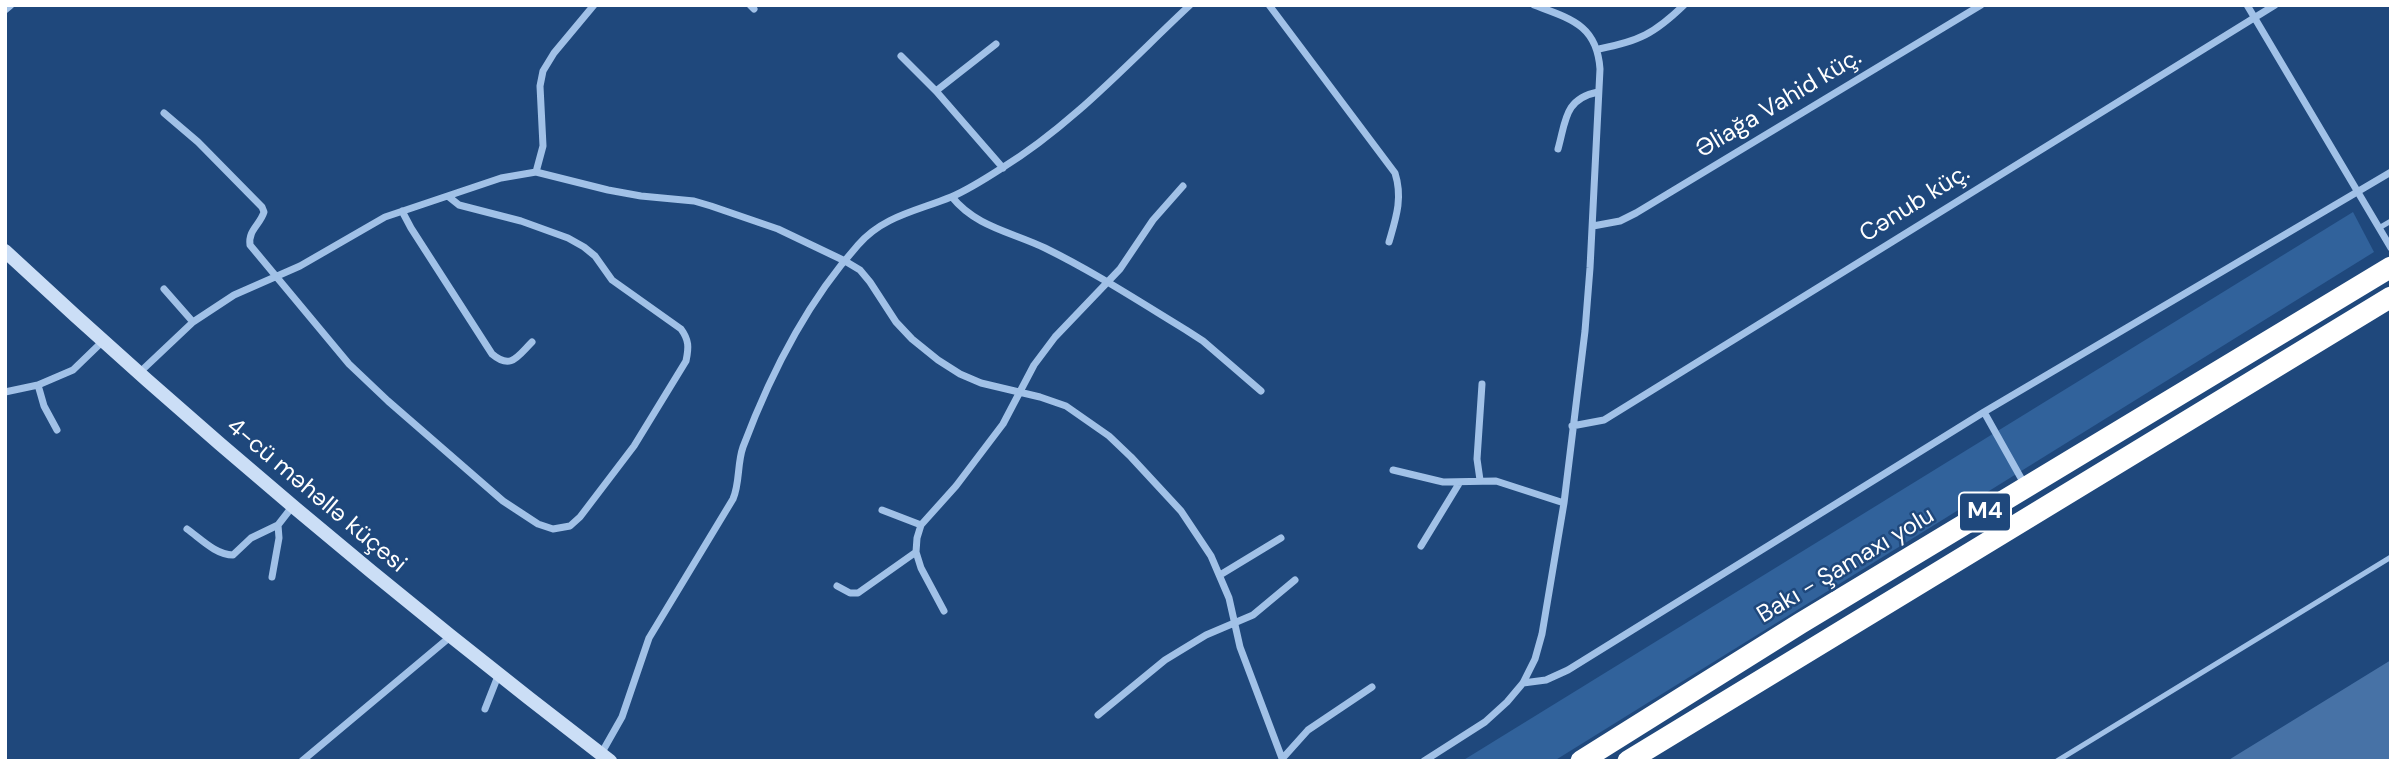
<!DOCTYPE html>
<meta charset="utf-8">
<style>
body{margin:0}
#map{position:relative;width:2396px;height:766px;overflow:hidden;background:#1f487c;font-family:"DM Sans",sans-serif}
canvas{display:block}
.frame{position:absolute;inset:0;border:7px solid #fff;pointer-events:none}
</style>
<div id="map">
<canvas width="2396" height="766"></canvas>
<div class="frame"></div>
</div>
<script>
const context = document.querySelector('canvas').getContext('2d');
context.lineJoin = 'round';
function paint(path, color) { context.fillStyle = color; context.fill(path, 'evenodd'); }
function trace(path, color, width, dash) { context.strokeStyle = color; context.lineWidth = width; context.lineCap = dash ? 'butt' : 'round'; context.setLineDash(dash || []); context.stroke(path); }
function write(font, color, halo, rows, align = 'center') {
  context.font = font + ' "DM Sans",sans-serif'; context.lineWidth = 5; context.setLineDash([]); context.textBaseline = 'middle'; context.strokeStyle = halo; context.fillStyle = color; for (const [text, x, y, turn = 0] of rows) {
    context.save(); context.translate(x, y); context.rotate((+turn || 0) * Math.PI / 180); context.textAlign = isNaN(turn) ? turn : align; if (halo) context.strokeText(text, 0, 0); context.fillText(text, 0, 0); context.restore();
  }
}
const green = new Path2D(`
 M2353 212 2374 252 1554 761H1462Z`);
const building = new Path2D(`
 M2391 660V761H2227Z`);
const lane = new Path2D(`
 M2379 228 2391 221
 M2057 761 2391 557`);
const street = new Path2D(`
 M750 5 754 9
 M1269 5 1395 173C1403 198 1396 218 1389 242
 M2247 5 2391 248
 M5 10 11 5
 M1599 49C1639 41 1654 34 1684 5
 M901 56 936 91 1003 168
 M936 91 996 44
 M164 113 198 142 262 207 264 212C260 225 248 230 250 245L349 364 388 401 503 501 538 524 553 529 570 526 580 517 634 446 686 361C689 347 689 340 681 329L612 280 595 256 584 247 568 238 521 221 459 205 449 197
 M1558 149C1566 121 1564 99 1598 92
 M536 172 543 146 540 86 543 71 554 53 594 5
 M952 197C976 227 1012 232 1045 248 1094 272 1140 302 1186 330L1203 341 1261 391
 M402 211 411 228 492 354C511 370 517 357 532 342
 M1593 226 1620 221 1636 213 1981 5
 M164 289 193 322
 M139 373 193 322 234 295 300 266 385 217 501 178 536 172 608 190 641 196 694 201 711 206 778 229 845 261 860 270 870 282 896 322 912 339 938 360 960 374 981 383 1040 397 1066 406 1109 436 1131 457 1181 511 1211 556 1229 598 1240 647 1283 761
 M38 385 44 406 57 430
 M5 392 38 385 73 370 103 341
 M1984 412 2026 487
 M1572 426 1604 420 2275 5
 M1393 470 1443 482 1496 481 1564 503
 M1480 480 1477 459 1482 384
 M882 510 921 525
 M187 529C201 539 216 555 233 555L251 538 278 525
 M1421 546 1460 482
 M1220 575 1281 538
 M272 577 279 538 278 525 292 507
 M837 586 850 593H858L916 552
 M944 611 921 568 916 552 917 538 921 525 956 486 1003 424 1034 365 1055 337 1120 269 1153 220 1183 186
 M1523 683 1546 680 1568 670 1984 412 2391 172
 M485 709 498 676
 M1098 715 1165 660 1206 635 1253 615 1295 580
 M601 754 622 717 649 638 733 499C740 483 737 464 743 447 770 375 806 303 858 245 883 216 917 211 951 197 968 190 985 179 1002 168 1072 125 1130 61 1190 5
 M1282 759 1308 730 1372 687
 M302 761 450 637
 M1424 761 1485 722 1507 702 1523 683 1535 659 1542 634 1564 503 1585 331 1590 268 1600 69C1597 25 1571 19 1534 5`);
const secondary = new Path2D(`
 M5 251C199 432 400 600 610 761`);
const highway = new Path2D(`
 M1581 761 1801 623 2391 267
 M1628 761 2391 297`);
const shields = [
 [1985,512,52]
];
const shieldNames = [
 ["M4",1985,512]
];
const streetNames = [
 ["Əliağa Vahid küç.",1779,104,-31],
 ["Cənub küç.",1915,204,-32],
 ["4-cü məhəllə küçesi",316,496,40],
 ["Bakı - Şamaxı yolu",1846,566,-31]
];
paint(green, '#31629b');
paint(building, '#4772a6');
trace(lane, '#a1c1e7', 5);
trace(street, '#a1c1e7', 7);
trace(secondary, '#cbdef6', 14);
trace(highway, '#fff', 21);
for (const [x, y, w] of shields) { const box = new Path2D(); box.roundRect(x - w / 2, y - 19.5, w, 39, 5); context.fillStyle = '#1f487c'; context.fill(box); trace(box, '#fff', 2); }
write('bold 23px', '#fff', null, shieldNames);
write('24px', '#fff', '#1f487c', streetNames);
</script>
